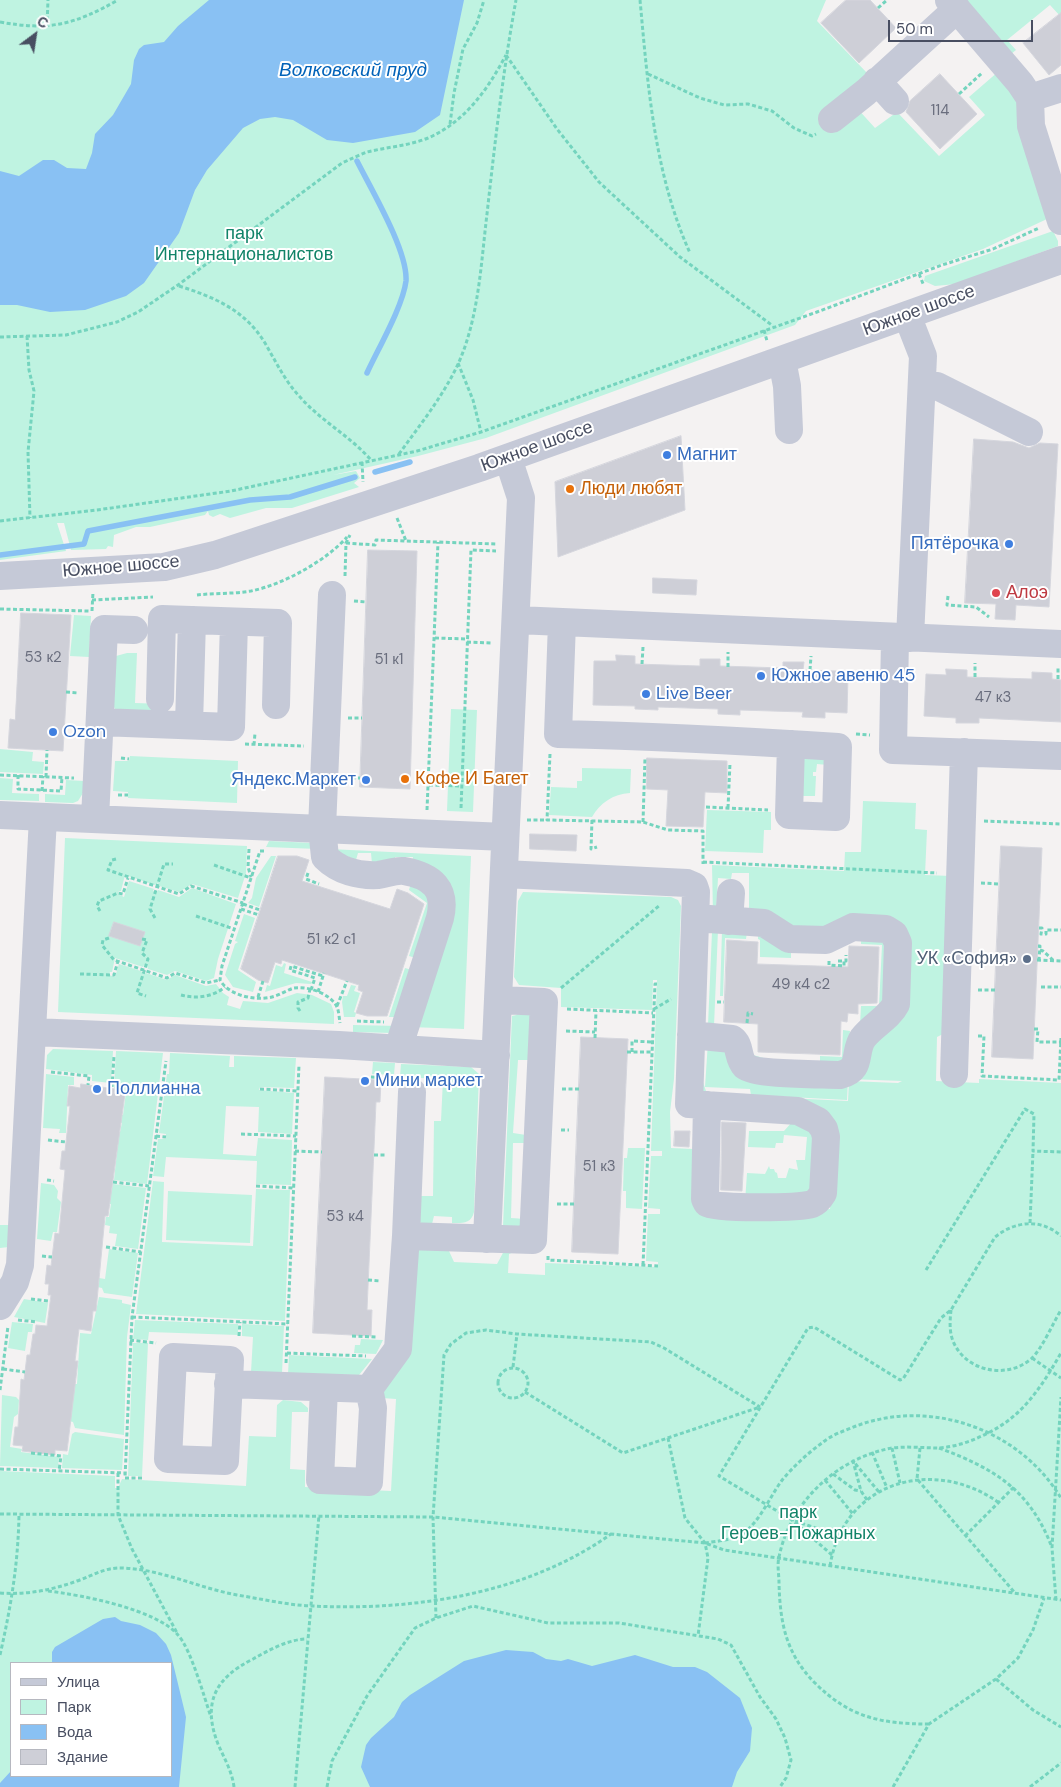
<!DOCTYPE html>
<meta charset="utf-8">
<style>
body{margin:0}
#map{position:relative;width:1061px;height:1787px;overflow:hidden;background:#f4f2f2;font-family:"DM Sans",sans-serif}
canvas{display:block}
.legend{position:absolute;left:10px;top:1662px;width:162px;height:115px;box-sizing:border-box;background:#fff;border:1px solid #b6b8c0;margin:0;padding:6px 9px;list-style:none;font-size:15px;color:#484e61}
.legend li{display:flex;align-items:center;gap:10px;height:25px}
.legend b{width:25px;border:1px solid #b6b8c0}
.north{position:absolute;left:10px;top:10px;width:50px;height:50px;-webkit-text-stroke:4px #fff;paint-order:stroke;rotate:31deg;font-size:14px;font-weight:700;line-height:20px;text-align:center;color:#484e61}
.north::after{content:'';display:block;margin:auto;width:18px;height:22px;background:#484e61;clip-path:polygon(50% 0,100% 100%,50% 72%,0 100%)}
.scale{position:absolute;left:888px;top:20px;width:145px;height:22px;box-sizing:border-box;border:2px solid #484e61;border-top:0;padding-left:6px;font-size:15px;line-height:18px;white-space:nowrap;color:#484e61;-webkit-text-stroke:4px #fff;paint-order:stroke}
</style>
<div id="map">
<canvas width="1061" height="1787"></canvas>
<ul class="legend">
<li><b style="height:6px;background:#c5c9d7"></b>Улица</li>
<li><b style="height:14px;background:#bff3e1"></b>Парк</li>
<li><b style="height:14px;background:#89c1f3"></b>Вода</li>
<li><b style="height:14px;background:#cecfd7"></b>Здание</li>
</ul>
<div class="north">С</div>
<div class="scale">50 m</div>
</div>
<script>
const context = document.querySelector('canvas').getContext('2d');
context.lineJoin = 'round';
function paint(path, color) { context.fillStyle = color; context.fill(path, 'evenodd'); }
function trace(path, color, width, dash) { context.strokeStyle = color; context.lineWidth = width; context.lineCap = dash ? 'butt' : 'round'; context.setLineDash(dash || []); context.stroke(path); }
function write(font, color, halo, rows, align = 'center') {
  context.font = font + ' "DM Sans",sans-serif'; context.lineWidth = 4; context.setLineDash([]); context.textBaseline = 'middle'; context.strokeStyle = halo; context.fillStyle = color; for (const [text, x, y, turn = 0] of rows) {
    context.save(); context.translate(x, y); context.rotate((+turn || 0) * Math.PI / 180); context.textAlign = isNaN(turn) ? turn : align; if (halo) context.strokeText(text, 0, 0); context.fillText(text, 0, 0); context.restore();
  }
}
const green = new Path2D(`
 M0 0H826L817 21 868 74 856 107 875 128 897 112 939 156 985 115 969 97 999 71 1019 96 1047 219 983 249 806 311 795 325 486 438 418 456 333 475 356 471 360 478 354 483 359 487 292 508H266L230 518 220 514 213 517 209 515 208 511 205 515 150 527H136L114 535 113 547 108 546 106 549 71 550 64 523H57L66 551 0 560Z
 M956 0H1061V17L1050 5 1007 40 1016 50 1006 58Z
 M1053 231 1058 241V246L956 284 935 286 924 281 925 276Z
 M74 615 91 616 89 657 70 656Z
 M127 653H137L135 703 164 704 163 712 115 709 113 705 116 656Z
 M451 709 477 710 473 812 447 811Z
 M0 749 33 752 32 761 44 762 43 774 0 772Z
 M821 755 828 765 817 764 816 772H813V776H816L815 796H802L804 757Z
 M130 756 238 761 237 803 128 798V792L113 791 115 761H129Z
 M582 768 631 769 630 793C613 794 600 803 592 817L549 815 551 787 577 788V781H582Z
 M0 778 13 779 12 793 39 794V801L0 800Z
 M66 780 84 781 83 793 78 801 73 803 45 802V794L65 795Z
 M863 801 916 803 915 829 927 830 925 875 951 876 943 1034 937 1037 936 1081 979 1083V1079L1061 1083V1787H0V1471L115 1476V1488H118L122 1479 246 1486 249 1436 276 1437 277 1405 283 1400 301 1402 308 1408V1412H292L290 1469 305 1470V1487L391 1491 396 1399 382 1398 413 1260 419 1249 449 1251 454 1262 497 1264 504 1251 514 1252 509 1254 508 1273 545 1275V1263L658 1267V1262L646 1261 648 1214H660V1209L648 1208 651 1156H662V1151H651L657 980H653L652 1010 561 1007V988L519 985 514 977 518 901 523 892 671 897 678 900 681 906 674 1079 670 1112 671 1148 693 1149 697 1211 756 1213 830 1209 833 1127 702 1095 703 1082 707 1094 848 1101 849 1081 898 1083 902 1081 848 1079 847 1100 751 1095 750 1089 705 1087 708 1042 840 1080 868 1040 904 942 816 935 749 911V873H732L731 879 718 878 716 913 713 914 712 865 844 871 845 852H861ZM11 1663H171V1776H11Z
 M707 810 771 812V830H764L763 853 705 851Z
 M65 838 247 846 246 873 238 898 192 884 179 892 159 886 158 883 155 885 125 875 121 891H119L118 894 124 897 129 881 154 889 153 891 157 892 158 890 179 897 192 888 236 904 218 959 214 978 206 981 175 971 167 975 148 969 147 966 144 965 143 967 115 958 112 972H110L109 975 115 977 119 964 141 971 143 974 146 973 167 980 175 975 206 986 216 984 223 993 229 997 227 1005 240 1009 243 1001 268 1003 297 993 312 995 331 1004 334 1012V1024L58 1012Z
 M269 841 314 843 318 849 266 847Z
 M330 849 471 856 464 1029 410 1027 446 917 412 868 413 857H395V866L372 864 371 853H358L356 860Z
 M271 856H276L259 907 248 903 252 898 256 878Z
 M411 883 433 900 416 958 409 956 427 903 409 890Z
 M244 914 255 918 238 970 256 982 253 992 233 987 225 975 235 944 238 942 235 941Z
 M718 930 714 1026 708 1025 712 932Z
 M722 931 747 932 746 939 725 938 723 996H720Z
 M758 932 791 950V958L760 957V940L758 939Z
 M861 936 884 939 887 1000 860 1025 861 1006H879L882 945 861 944Z
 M284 963 286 964 284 973 312 982 311 984 296 983 265 992 267 985 270 986 276 965 282 967Z
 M405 968 412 970 397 1017H389Z
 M351 985 356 986 354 991 360 993 354 1012 356 1013 355 1017H344L342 1002 343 996H347Z
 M525 1013 532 1016 533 1060H518L513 1133 526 1135V1143H513L511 1218 526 1219 523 1226H503L512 1016Z
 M353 1025 399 1026 393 1033 353 1032Z
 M843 1030 850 1031 848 1060 820 1064V1056L842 1057Z
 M53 1049 113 1051 111 1083 92 1081V1075L46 1069 47 1055Z
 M116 1051 163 1053 147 1184 114 1180 118 1142 117 1132H120L122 1123 118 1122 119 1115H123L126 1092 115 1090 114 1088Z
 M170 1053 230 1056 229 1067H234V1056L296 1058 294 1088 260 1087 259 1090 294 1093 292 1134 258 1132 259 1107 226 1106 223 1154 256 1156 258 1138 292 1140 291 1185 256 1184 257 1161 166 1157 164 1177 153 1176 158 1139H166V1134L159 1133 167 1074H169Z
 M373 1062 395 1063 394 1075 372 1074Z
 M401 1064 471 1067 479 1074 474 1212C471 1224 463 1223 452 1223V1217L434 1216 432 1224H422L419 1221 416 1196H433L434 1121H441L443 1079 400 1077Z
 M46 1074 74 1077V1085H68L66 1133H59L60 1129 43 1128Z
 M792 1122 812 1124 817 1190 745 1202 747 1173 765 1174 769 1166 770 1169H774L775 1172 777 1173 778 1178H786L789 1168 798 1170 796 1160H805L807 1137 784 1135 783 1143H776L775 1148 748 1147 749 1131H784Z
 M628 1148H645L642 1209 626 1208V1191H623L624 1158H627Z
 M153 1181 164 1182 162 1242 253 1246 256 1189 290 1190 285 1321 136 1314Z
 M41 1183 54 1185 58 1191 57 1198 61 1202 57 1232H53L51 1241 37 1239Z
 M113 1184 146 1188 138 1249 115 1246 117 1234 109 1233 110 1226 105 1225 106 1217H109L111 1204H108Z
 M168 1191 252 1195 250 1243 166 1240Z
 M0 1225H9V1247L0 1248Z
 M109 1249 138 1253 132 1297 104 1293 102 1288 97 1287 99 1278 105 1279Z
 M99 1297 122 1300V1303L131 1305 127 1337 124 1435 75 1428 73 1422 69 1421 74 1384H77L80 1333 91 1334Z
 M24 1299 48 1303 45 1323 14 1317Z
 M135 1320 238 1324V1335L149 1332 148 1340 133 1339Z
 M12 1322 33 1324 32 1332H28L25 1351 8 1348Z
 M242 1324 284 1326 282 1374 251 1372 253 1337 242 1336Z
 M361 1339 383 1340 376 1354 354 1353 355 1345H360Z
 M133 1343H148L142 1476H128Z
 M289 1355 372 1359 359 1375 288 1374Z
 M2 1395 16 1397 19 1400 18 1414 14 1417 10 1447 22 1449 21 1452 59 1457 58 1468 0 1466Z
 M75 1432 124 1439 122 1470 62 1468 63 1454 68 1455 72 1434Z`);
const water = new Path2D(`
 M209 0H464L440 115 415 132 353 143 327 140 293 120 275 117 260 119 243 128 207 170 195 190 179 233 144 283 126 296 85 310 50 312 17 305H0V171L19 176 43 160H54L67 168 86 169 92 153 95 134 113 115 131 84 134 60 139 49 144 45 164 42 178 26Z
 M115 1617 121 1621 140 1625 156 1633 166 1644 171 1655 186 1717 179 1787H0V1783L11 1771V1776H171V1663H52V1652L55 1647 103 1619Z
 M506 1650 533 1652 546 1659 561 1661 568 1659 592 1666 635 1655 673 1667H695L707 1672 740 1698 752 1728 750 1751 737 1772 732 1787H370L361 1767 366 1745 371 1738 394 1717 402 1702 410 1695 464 1661Z`);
const stream = new Path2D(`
 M357 161C371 189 408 251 406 281 403 306 378 349 367 373
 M375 472 410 462
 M0 555 84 544 88 531 250 500 290 497 355 477`);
const building = new Path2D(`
 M846 0H870L896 28 859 63 821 23Z
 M1061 13V65L1049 75 1023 43Z
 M940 74 977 114 940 149 906 112 910 101Z
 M681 436 685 510 558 557 555 482Z
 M974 439 1013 442 1029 448 1040 443 1058 444 1049 607 1016 605 1015 620 995 619 996 604 965 603Z
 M368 550 417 551 410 789 360 787Z
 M653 578 697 580 696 595 653 593Z
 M21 613 71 615 63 751 8 748 10 719 15 720Z
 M616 655 635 656V664L700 666V659H720V666L783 668V662H804L803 670 837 671V676H848L847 713 825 712V718L802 717 803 712 740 710V715L718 714V709L658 707V710L635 709V706L593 705 594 661H616Z
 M946 669 967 670V677L1032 679V672L1052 673V679L1061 680V722L979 718V723H956V718L924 716 926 674 946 675Z
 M647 758 727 761V793L705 792 703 827 666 826 668 790 647 789Z
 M530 834 577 835 576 851 530 849Z
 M1001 846 1042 848 1033 1059 992 1057Z
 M278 856H297L309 860 302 881 390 909 397 889 408 893 424 904 387 1016H367L356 1013 363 992 358 990 359 985 282 960 281 964 275 962 268 983 258 980 241 969Z
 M114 922 145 932 140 946 109 936Z
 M727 940 758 942 757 964 848 967 849 946 879 947 877 1003 858 1004V1014L848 1013 847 1022 841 1021 840 1055 758 1052V1024L724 1022Z
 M581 1037 628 1039 618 1254 572 1252Z
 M325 1077 381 1080 380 1102H376L367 1310H372L371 1336 313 1333Z
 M81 1084 115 1089 114 1093 125 1094 108 1216H105L96 1311H93L91 1331 79 1329 75 1361H78L67 1451 55 1450V1455L22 1451 23 1446 13 1445 15 1427H18L21 1379 24 1380 27 1355H30L33 1334H35L36 1325 47 1326 51 1295H48L49 1284H45L47 1265 51 1266 55 1233 59 1234 65 1170 60 1169 62 1151H65L70 1106H67L69 1086 80 1088Z
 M722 1122 746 1123 742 1191 721 1190Z
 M675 1131H690L689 1147 674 1146Z`);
const path = new Path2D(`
 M640 0C648 86 654 173 690 253
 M878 8 887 0
 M0 22C49 31 74 25 118 0
 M47 27 48 0
 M506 55 557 129 599 182 680 257 773 326
 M648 74 700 98 724 105 748 104 772 111 794 128 812 136 816 134
 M959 94 982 73
 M450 124 454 93 463 49 477 23 484 0
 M919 274 924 286
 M179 286C214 297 245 310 265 343 276 362 285 381 300 397 321 421 350 436 371 460
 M764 330 767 341
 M27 336 29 370 34 391 28 452 30 518
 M0 337 66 335 117 322 138 312 178 285 342 163C351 159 359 155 367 152 387 147 408 146 428 138 465 122 488 89 506 55
 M458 363 473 400 481 432
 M399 454C420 425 444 395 459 362 479 316 481 263 487 214 495 142 503 71 516 0
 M362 462 363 482
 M397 518 406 541
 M0 521 97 510 231 491 417 451 481 432 817 312 942 265 993 249 1039 228
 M346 543 375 545 376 540 496 544
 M345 576 346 543 350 535
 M197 595C214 593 233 594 251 591 282 585 326 561 347 537
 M948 596 947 605 976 607 989 617
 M92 600 153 597
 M354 601 366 602
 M0 609 89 611
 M92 611 93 592
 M435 638 467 639
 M467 642 492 643
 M642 664 643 647
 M728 667V652
 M810 670 811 656
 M975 677V663
 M1058 679V666
 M66 692 78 693
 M348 718H362
 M856 734 870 735
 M245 744 304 746
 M254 745 255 733
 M550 754 547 820 643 822 668 830 703 831V864
 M121 758 129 759
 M0 775 74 778
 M18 775V789L61 791 62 777
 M46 777 47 750
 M345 778H360
 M429 785 461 786
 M42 791 43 776
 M118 795H128
 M706 807 768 810
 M461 808 471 550 496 551
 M728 808 730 763
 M427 810 438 542
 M527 820H547
 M592 820 591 849 597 847
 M984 821 1061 824
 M643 822 645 758
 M249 849 248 867 251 877
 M264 851H260L222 966 220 980C229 996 256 1001 272 997 280 995 287 990 294 988 308 986 328 993 336 1005 339 1010 339 1017 340 1023
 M116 859 112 860 108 870 179 894 191 886 243 903
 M703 862 937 873
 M214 865 251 878
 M308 873 306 879 319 884
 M981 883 999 884
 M243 904 260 910
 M241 909 259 915
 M100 911 97 906 99 901 118 893 123 894 128 878
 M196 916 234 929
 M155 918 150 909 164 864H173
 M1039 928H1042L1041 934H1046V930H1061
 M109 938 103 940 102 945 114 960 167 978 175 973 206 983 220 980
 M142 939 147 940 142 953 148 959 137 993 146 996
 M1038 946H1040L1039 960
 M1040 950 1043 951 1053 960
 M1037 960 1061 961
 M829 961V965L844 966V961
 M838 961H846V955
 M80 974 114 975 118 961
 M1041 987H1061
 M561 988 660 905
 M311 990 315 978 290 970 291 966 323 976
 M978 990H995
 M318 992 324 973
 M181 995C196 999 213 997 225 987
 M258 997 263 981
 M717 1002H724
 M337 1006 347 981
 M567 1009 653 1013
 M654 1009 671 999
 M300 1011 298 1008V1002L308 998 310 989
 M357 1021 384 1022
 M747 1023 748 1013 753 1014
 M1034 1029H1038L1037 1042H1061
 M566 1031 595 1032
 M978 1036H984L982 1076 1059 1080 1061 1038
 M595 1038 596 1011
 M627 1052H652
 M632 1052V1041L652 1042
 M51 1072 89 1076 88 1085
 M371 1077 395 1078
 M112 1087 114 1056
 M260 1089 298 1091
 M562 1089H579
 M561 1130H569
 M241 1134 296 1136
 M156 1136 166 1137
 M48 1140 66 1142
 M295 1151 322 1152
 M374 1155H386
 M47 1180 54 1181
 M113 1182 149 1186
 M256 1186 294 1188
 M557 1204H574
 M1030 1223 1033 1151
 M106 1247 141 1252
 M42 1256 52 1257
 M548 1256V1260L658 1266
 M643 1265 655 984H657
 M926 1270 1025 1109 1034 1114 1033 1151 1061 1152
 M368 1280 380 1281
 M31 1299 48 1301
 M951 1310C950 1320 949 1331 953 1341 965 1371 1006 1380 1031 1359 1042 1349 1053 1323 1061 1310
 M132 1317 288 1324
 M18 1320 37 1322
 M239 1336 240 1322
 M352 1336 376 1337
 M130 1340 156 1343
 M287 1353 366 1356
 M1032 1358 1061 1378
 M286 1363 299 1065
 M513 1367 517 1334
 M498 1383a15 15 0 1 1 30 0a15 15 0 1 1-30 0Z
 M3 1369 25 1372
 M0 1390 8 1326
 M525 1392 623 1453 760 1407
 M668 1438 685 1518 705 1543 708 1558 698 1636
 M892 1448 900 1483
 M920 1448 917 1479 1015 1593
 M939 1448C993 1468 1029 1489 1051 1545
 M872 1452 887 1488
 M31 1453 61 1456 59 1471
 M0 1469 125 1473
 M118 1473V1515L132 1549 177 1633
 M833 1474 855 1490 861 1491
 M142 1478H125L132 1317 166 1061
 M825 1480 853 1514
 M867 1500 861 1491 853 1461 879 1492
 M0 1514 433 1517 705 1543 724 1550 1061 1600
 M795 1521 839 1536
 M965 1536 1014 1487
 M705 1543C718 1541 735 1540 745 1532 762 1518 770 1496 783 1479 794 1466 808 1453 822 1443 831 1435 844 1431 856 1426 931 1398 1019 1429 1061 1498
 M832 1555 792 1520 719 1476 808 1328 814 1327 900 1380 903 1379 941 1318 951 1310 995 1237C1015 1221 1041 1218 1061 1236
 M830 1566C843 1482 932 1456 998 1502
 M48 1591C81 1595 156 1609 178 1635 191 1649 204 1697 211 1717
 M0 1593C27 1595 52 1590 77 1581 94 1575 105 1567 124 1568 163 1570 199 1588 237 1595 262 1599 287 1605 312 1606 414 1611 527 1594 611 1534
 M1056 1600 1052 1548 1061 1397
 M436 1618 433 1517 444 1355 451 1344 466 1333 486 1330 517 1334 651 1342 664 1348 760 1407
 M0 1655C11 1606 18 1565 19 1515
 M996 1679 1033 1710 1061 1727
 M929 1724C882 1724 850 1718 815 1683 786 1654 780 1623 779 1583 779 1575 777 1565 779 1557 790 1502 837 1458 892 1448 907 1446 923 1448 938 1448 956 1447 972 1441 988 1433 1023 1416 1042 1386 1061 1353
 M234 1787C232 1771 224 1758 218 1744 202 1703 215 1678 253 1659 269 1650 289 1639 307 1639
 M295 1787 319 1515
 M327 1787 332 1761 367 1696 415 1628 436 1618 473 1606 548 1623H619L718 1639 731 1645 760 1697 776 1719 785 1738 791 1760 786 1778 780 1787
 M893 1787 929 1724 996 1679 1018 1658 1033 1630 1044 1598
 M1030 1787 1061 1763`);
const minor = new Path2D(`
 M949 0 1020 83 1030 98
 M877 81 895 101
 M1061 88 1030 98 1031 126 1061 221
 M832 119 866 92 957 9
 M907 315 923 356 910 638
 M782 360 787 386 789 430
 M922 385 937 386 1029 432
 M0 576 164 567 215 555 479 468 1061 260
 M332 595 322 828 325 857C339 871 359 876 378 875 387 874 394 870 404 871 432 876 447 889 440 918L398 1049
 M517 620 1061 644
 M562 622 558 734C652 736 745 741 838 747L836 817 789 815 791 744
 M895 638 893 750 1061 756
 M160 699 162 619 278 623 276 705
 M100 722 231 727 234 622
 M189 725 192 620
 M0 815 505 837
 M95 819 104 629 134 630
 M504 874 687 883 694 886 696 892 689 1104 798 1111 818 1121 824 1129 826 1137 823 1193C820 1198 817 1202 812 1204 800 1208 716 1209 707 1203L705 1199 707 1105
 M729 921 731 893
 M33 1032 339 1045 496 1055
 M691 1035 732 1039C741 1045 737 1058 745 1066 755 1075 823 1074 840 1075 863 1070 853 1052 863 1038 873 1025 889 1018 896 1004L898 943 894 934 886 929 853 927 826 940 789 939 764 923 696 918
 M954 1074 964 752
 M406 1236 533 1240 544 1002 499 1000
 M487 1239 521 498 508 458
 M0 1306 15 1282 20 1265 43 817
 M173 1357 230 1360 225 1461 168 1459Z
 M228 1384 369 1389 398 1349 406 1236 412 1092
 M324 1388 320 1480 369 1482 373 1408 369 1389`);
const markers = [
 [667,455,5,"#3f7fe0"],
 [570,489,5,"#e8710a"],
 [1009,544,5,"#3f7fe0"],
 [996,593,5,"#e0444e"],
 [761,676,5,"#3f7fe0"],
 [646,694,5,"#3f7fe0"],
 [53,732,5,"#3f7fe0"],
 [405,779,5,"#e8710a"],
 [366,780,5,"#3f7fe0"],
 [1027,959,5,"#5c6f8a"],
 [365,1081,5,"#3f7fe0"],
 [97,1089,5,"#3f7fe0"]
];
const numberNames = [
 ["114",940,111],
 ["53 к2",43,658],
 ["51 к1",389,660],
 ["47 к3",993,698],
 ["51 к2 с1",331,940],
 ["49 к4 с2",801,985],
 ["51 к3",599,1167],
 ["53 к4",345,1217]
];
const parkNames = [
 ["парк",244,234],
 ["Интернационалистов",244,255],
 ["парк",798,1513],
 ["Героев-Пожарных",798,1534]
];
const streetNames = [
 ["Южное шоссе",919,311,-20],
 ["Южное шоссе",537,447,-20],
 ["Южное шоссе",121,567,-5]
];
const shopNames = [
 ["Магнит",677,455],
 ["Пятёрочка",999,544,"right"],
 ["Южное авеню 45",771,676],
 ["Live Beer",656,694],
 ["Ozon",63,732],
 ["Яндекс.Маркет",356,780,"right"],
 ["Мини маркет",375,1081],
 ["Поллианна",107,1089]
];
const foodNames = [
 ["Люди любят",580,489],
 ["Кофе И Багет",415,779]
];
const healthNames = [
 ["Алоэ",1006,593]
];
const serviceNames = [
 ["УК «София»",1017,959]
];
const waterNames = [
 ["Волковский пруд",353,71]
];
paint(green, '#bff3e1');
paint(water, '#89c1f3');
trace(stream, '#89c1f3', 5.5);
paint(building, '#cecfd7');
trace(building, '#d5d6dd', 1);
trace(path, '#74d4be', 3, [4, 2.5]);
trace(minor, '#c5c9d7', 28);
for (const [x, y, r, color] of markers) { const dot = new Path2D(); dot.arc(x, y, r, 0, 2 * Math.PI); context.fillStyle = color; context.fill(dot); trace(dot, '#fff', 2); }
write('15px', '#6a6e7e', null, numberNames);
write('18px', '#118368', '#fff', parkNames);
write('18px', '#484e61', '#fff', streetNames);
write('18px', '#366cbe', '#fff', shopNames, 'left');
write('18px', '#c56008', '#fff', foodNames, 'left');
write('18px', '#be3a42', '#fff', healthNames, 'left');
write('18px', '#4e5e75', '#fff', serviceNames, 'right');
write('italic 19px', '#0263b9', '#fff', waterNames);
</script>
